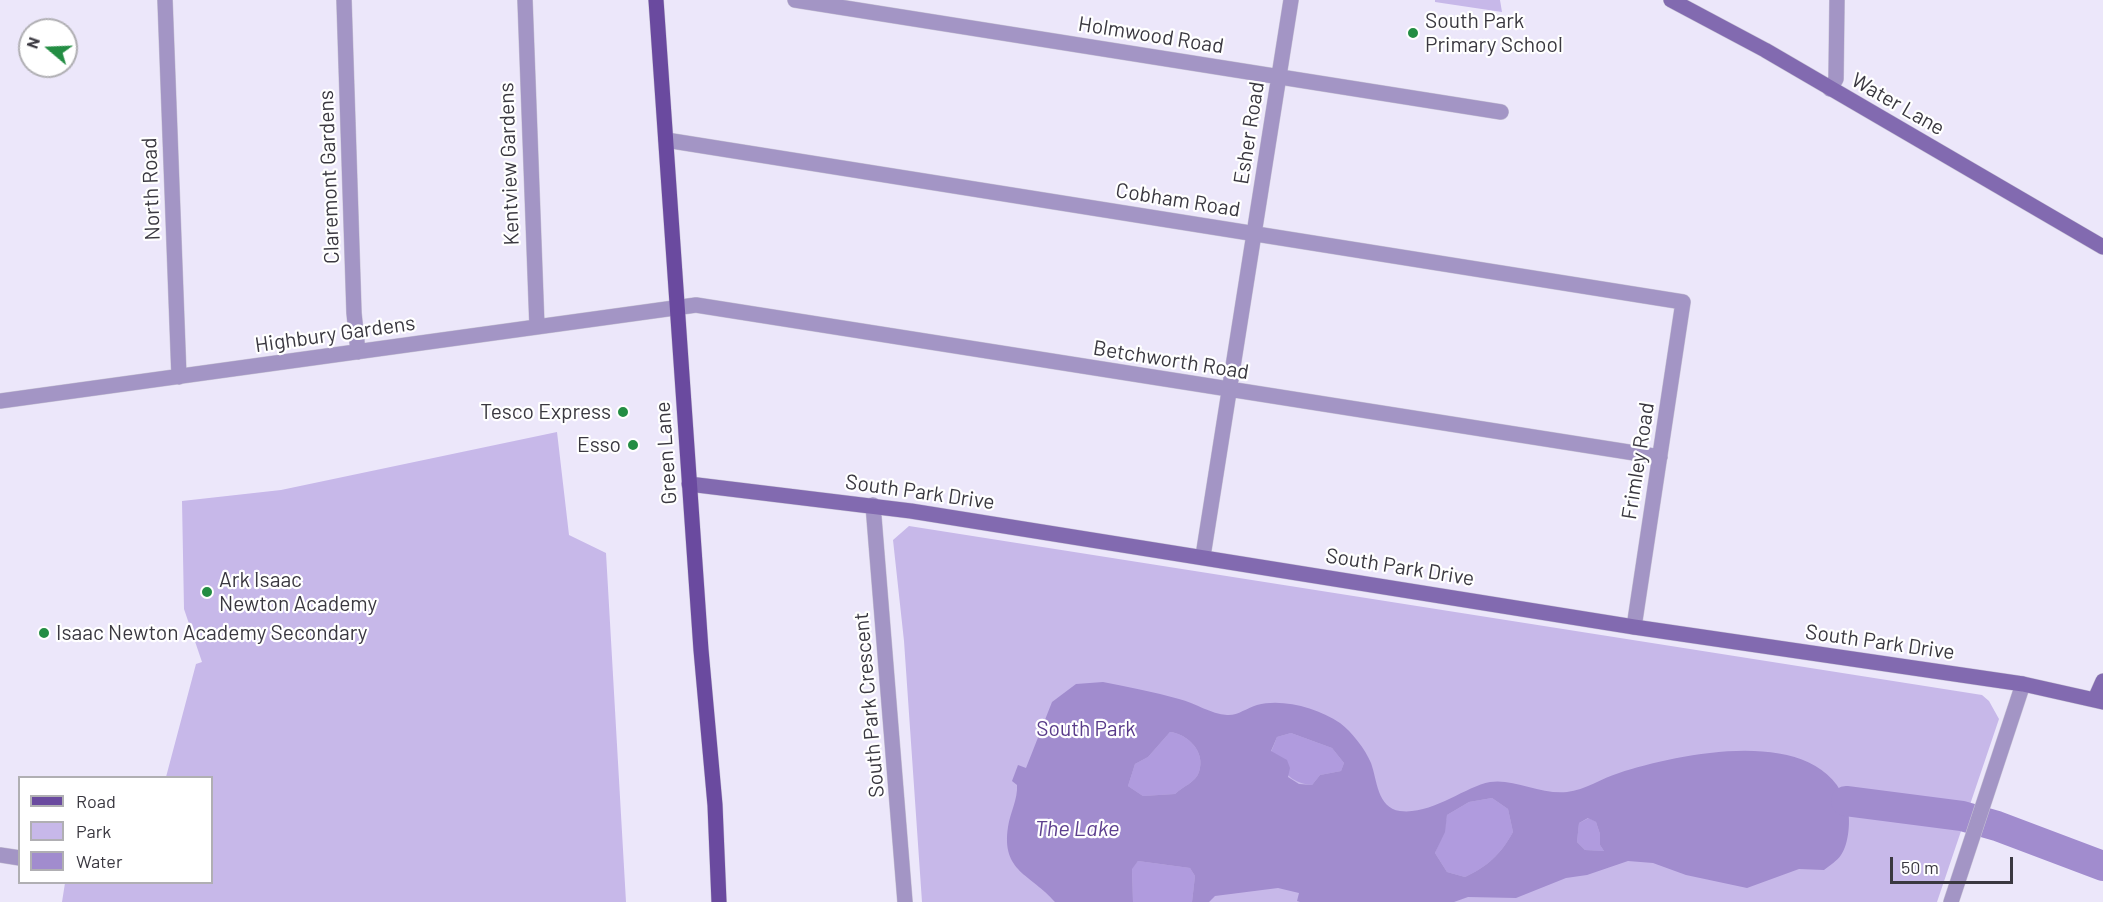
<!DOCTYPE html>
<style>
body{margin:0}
#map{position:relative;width:2103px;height:902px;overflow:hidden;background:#ece7fa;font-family:Barlow,sans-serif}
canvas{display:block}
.legend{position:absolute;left:18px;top:776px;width:195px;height:108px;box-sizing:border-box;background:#fff;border:2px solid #b0afb3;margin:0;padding:8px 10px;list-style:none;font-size:18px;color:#3a3840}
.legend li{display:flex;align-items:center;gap:12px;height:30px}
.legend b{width:30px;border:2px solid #b0afb3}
.north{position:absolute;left:18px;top:18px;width:60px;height:60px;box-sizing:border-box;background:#fff;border:2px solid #b0afb3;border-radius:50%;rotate:289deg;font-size:16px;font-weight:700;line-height:24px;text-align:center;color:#3a3840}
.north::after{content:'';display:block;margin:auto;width:21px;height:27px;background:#238d43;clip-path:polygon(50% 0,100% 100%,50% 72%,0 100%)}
.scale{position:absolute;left:1890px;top:857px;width:123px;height:27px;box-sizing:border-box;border:3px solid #3a3840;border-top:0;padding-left:8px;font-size:18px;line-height:21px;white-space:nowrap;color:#3a3840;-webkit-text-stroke:4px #fff;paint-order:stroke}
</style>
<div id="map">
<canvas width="2103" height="902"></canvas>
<ul class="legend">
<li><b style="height:8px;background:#6a4a9f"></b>Road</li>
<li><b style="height:16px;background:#c7b8e9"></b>Park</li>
<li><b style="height:16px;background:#a18cce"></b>Water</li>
</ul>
<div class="north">N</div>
<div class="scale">50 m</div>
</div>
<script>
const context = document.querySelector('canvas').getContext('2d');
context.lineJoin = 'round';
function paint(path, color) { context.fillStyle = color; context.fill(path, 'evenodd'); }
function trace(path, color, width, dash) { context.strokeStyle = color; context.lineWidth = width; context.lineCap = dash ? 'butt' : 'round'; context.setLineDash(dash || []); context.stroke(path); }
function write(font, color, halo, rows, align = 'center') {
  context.font = font + ' Barlow,sans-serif'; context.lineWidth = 4.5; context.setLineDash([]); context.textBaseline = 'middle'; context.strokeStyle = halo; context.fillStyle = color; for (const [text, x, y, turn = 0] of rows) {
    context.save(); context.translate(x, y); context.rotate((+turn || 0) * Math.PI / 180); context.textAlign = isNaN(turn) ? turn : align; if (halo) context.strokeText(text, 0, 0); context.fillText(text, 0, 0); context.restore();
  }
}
const green = new Path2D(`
 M1435 0H1500L1502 12 1435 2Z
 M557 432 569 535 606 553 626 902H62L65 883 212 882V778L166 777 196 664 202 662 184 609 182 501 281 490Z
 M909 526 1982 695 1989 701 1999 719 1937 902H922L904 641 893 540Z`);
const forest = new Path2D(`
 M1170 732C1188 734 1206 752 1199 772 1196 782 1182 787 1175 794L1143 796 1128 786 1135 764 1148 757Z
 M1291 733 1332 748 1344 763 1341 771 1320 775 1312 785C1289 783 1283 770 1271 752L1277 737Z
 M1492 798 1508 809 1513 832C1501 854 1487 867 1465 877L1447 872 1435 853 1444 832 1447 815 1469 802Z
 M1589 818 1596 822 1600 834V845L1604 851 1585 850 1577 842 1579 823Z
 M1138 861 1190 868 1195 876 1192 902H1133L1132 868Z`);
const water = new Path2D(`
 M1103 682C1128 687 1154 692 1179 699 1195 703 1211 714 1227 715 1237 716 1247 708 1257 705 1282 698 1318 708 1340 723 1352 732 1365 749 1371 763 1377 779 1377 808 1400 811 1432 815 1464 787 1490 782 1513 778 1542 795 1567 792 1585 790 1602 778 1619 773 1678 754 1822 722 1847 806 1851 818 1849 844 1841 855 1837 861 1830 865 1824 870L1799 869 1747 888 1686 875 1653 863 1628 861 1587 875 1566 878 1516 898 1468 897 1454 902H1300L1297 901 1299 893 1278 888 1215 896 1209 902H1192L1195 876 1190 868 1138 861 1132 869 1133 902H1055C1031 874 1001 872 1008 827 1010 813 1018 799 1017 785L1012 781 1018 765 1026 768 1052 702 1076 684ZM1170 732C1188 734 1206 752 1199 772 1196 782 1182 787 1175 794L1143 796 1128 786 1135 764 1148 757ZM1291 733 1332 748 1344 763 1341 771 1320 775 1312 785 1299 784 1288 777 1290 768 1287 760 1271 751 1277 737ZM1492 798 1508 809 1513 832C1501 854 1487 867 1465 877L1447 872 1435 853 1445 832 1447 815 1469 802ZM1588 818 1596 822 1600 834V845L1604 851 1585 850 1577 842 1579 823Z`);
const river = new Path2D(`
 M1846 801 1962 816 1997 826 2103 866`);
const street = new Path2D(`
 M165 0 179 377
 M344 0 354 313 358 352
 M525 0 537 327
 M795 0 1501 112
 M1830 89 1836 79 1837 0
 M666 140 1683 302 1634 627
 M0 401 696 305 1660 457
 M873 505 905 902
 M1203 556 1291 0
 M0 855 20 858
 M1951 902 2023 684`);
const secondary = new Path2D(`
 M1671 0 1765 50 2103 247
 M689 484 911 511 1634 627 2023 684 2103 702
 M2095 699 2103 681`);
const primary = new Path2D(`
 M656 0 701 650 715 805 719 902`);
const markers = [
 [1413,33,6,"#238d43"],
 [623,412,6,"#238d43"],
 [633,445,6,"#238d43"],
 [207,592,6,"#238d43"],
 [44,633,6,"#238d43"]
];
const poiNames = [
 ["South Park",1425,21],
 ["Primary School",1425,45],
 ["Tesco Express",611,412,"right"],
 ["Esso",621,445,"right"],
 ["Ark Isaac",219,580],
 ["Newton Academy",219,604],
 ["Isaac Newton Academy Secondary",56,633]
];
const streetNames = [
 ["Holmwood Road",1151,35,9],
 ["Water Lane",1898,104,30],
 ["Esher Road",1249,133,-81],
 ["Kentview Gardens",509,164,-92],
 ["Claremont Gardens",329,177,-92],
 ["North Road",151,189,-92],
 ["Cobham Road",1178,200,9],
 ["Highbury Gardens",335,334,-8],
 ["Betchworth Road",1171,360,9],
 ["Green Lane",666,453,-94],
 ["Frimley Road",1638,461,-81],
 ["South Park Drive",920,492,8],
 ["South Park Drive",1400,567,9],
 ["South Park Drive",1880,642,8],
 ["South Park Crescent",869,705,-95]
];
const parkNames = [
 ["South Park",1086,729]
];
const waterNames = [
 ["The Lake",1077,829]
];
paint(green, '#c7b8e9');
paint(forest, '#b09bde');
paint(water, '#a18cce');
trace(river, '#a18cce', 30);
trace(street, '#c8c4d5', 16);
trace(secondary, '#c8c4d5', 16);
trace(primary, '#c8c4d5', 16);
trace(street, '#a395c5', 15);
trace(secondary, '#826ab0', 15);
trace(primary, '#6a4a9f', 15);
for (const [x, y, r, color] of markers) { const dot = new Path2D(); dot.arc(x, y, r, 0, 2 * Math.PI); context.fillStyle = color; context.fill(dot); trace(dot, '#fff', 2); }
write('21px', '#3a3840', '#fff', poiNames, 'left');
write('21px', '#3a3840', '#fff', streetNames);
write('21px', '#593b8a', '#fff', parkNames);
write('italic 22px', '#5d3f8e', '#fff', waterNames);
</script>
